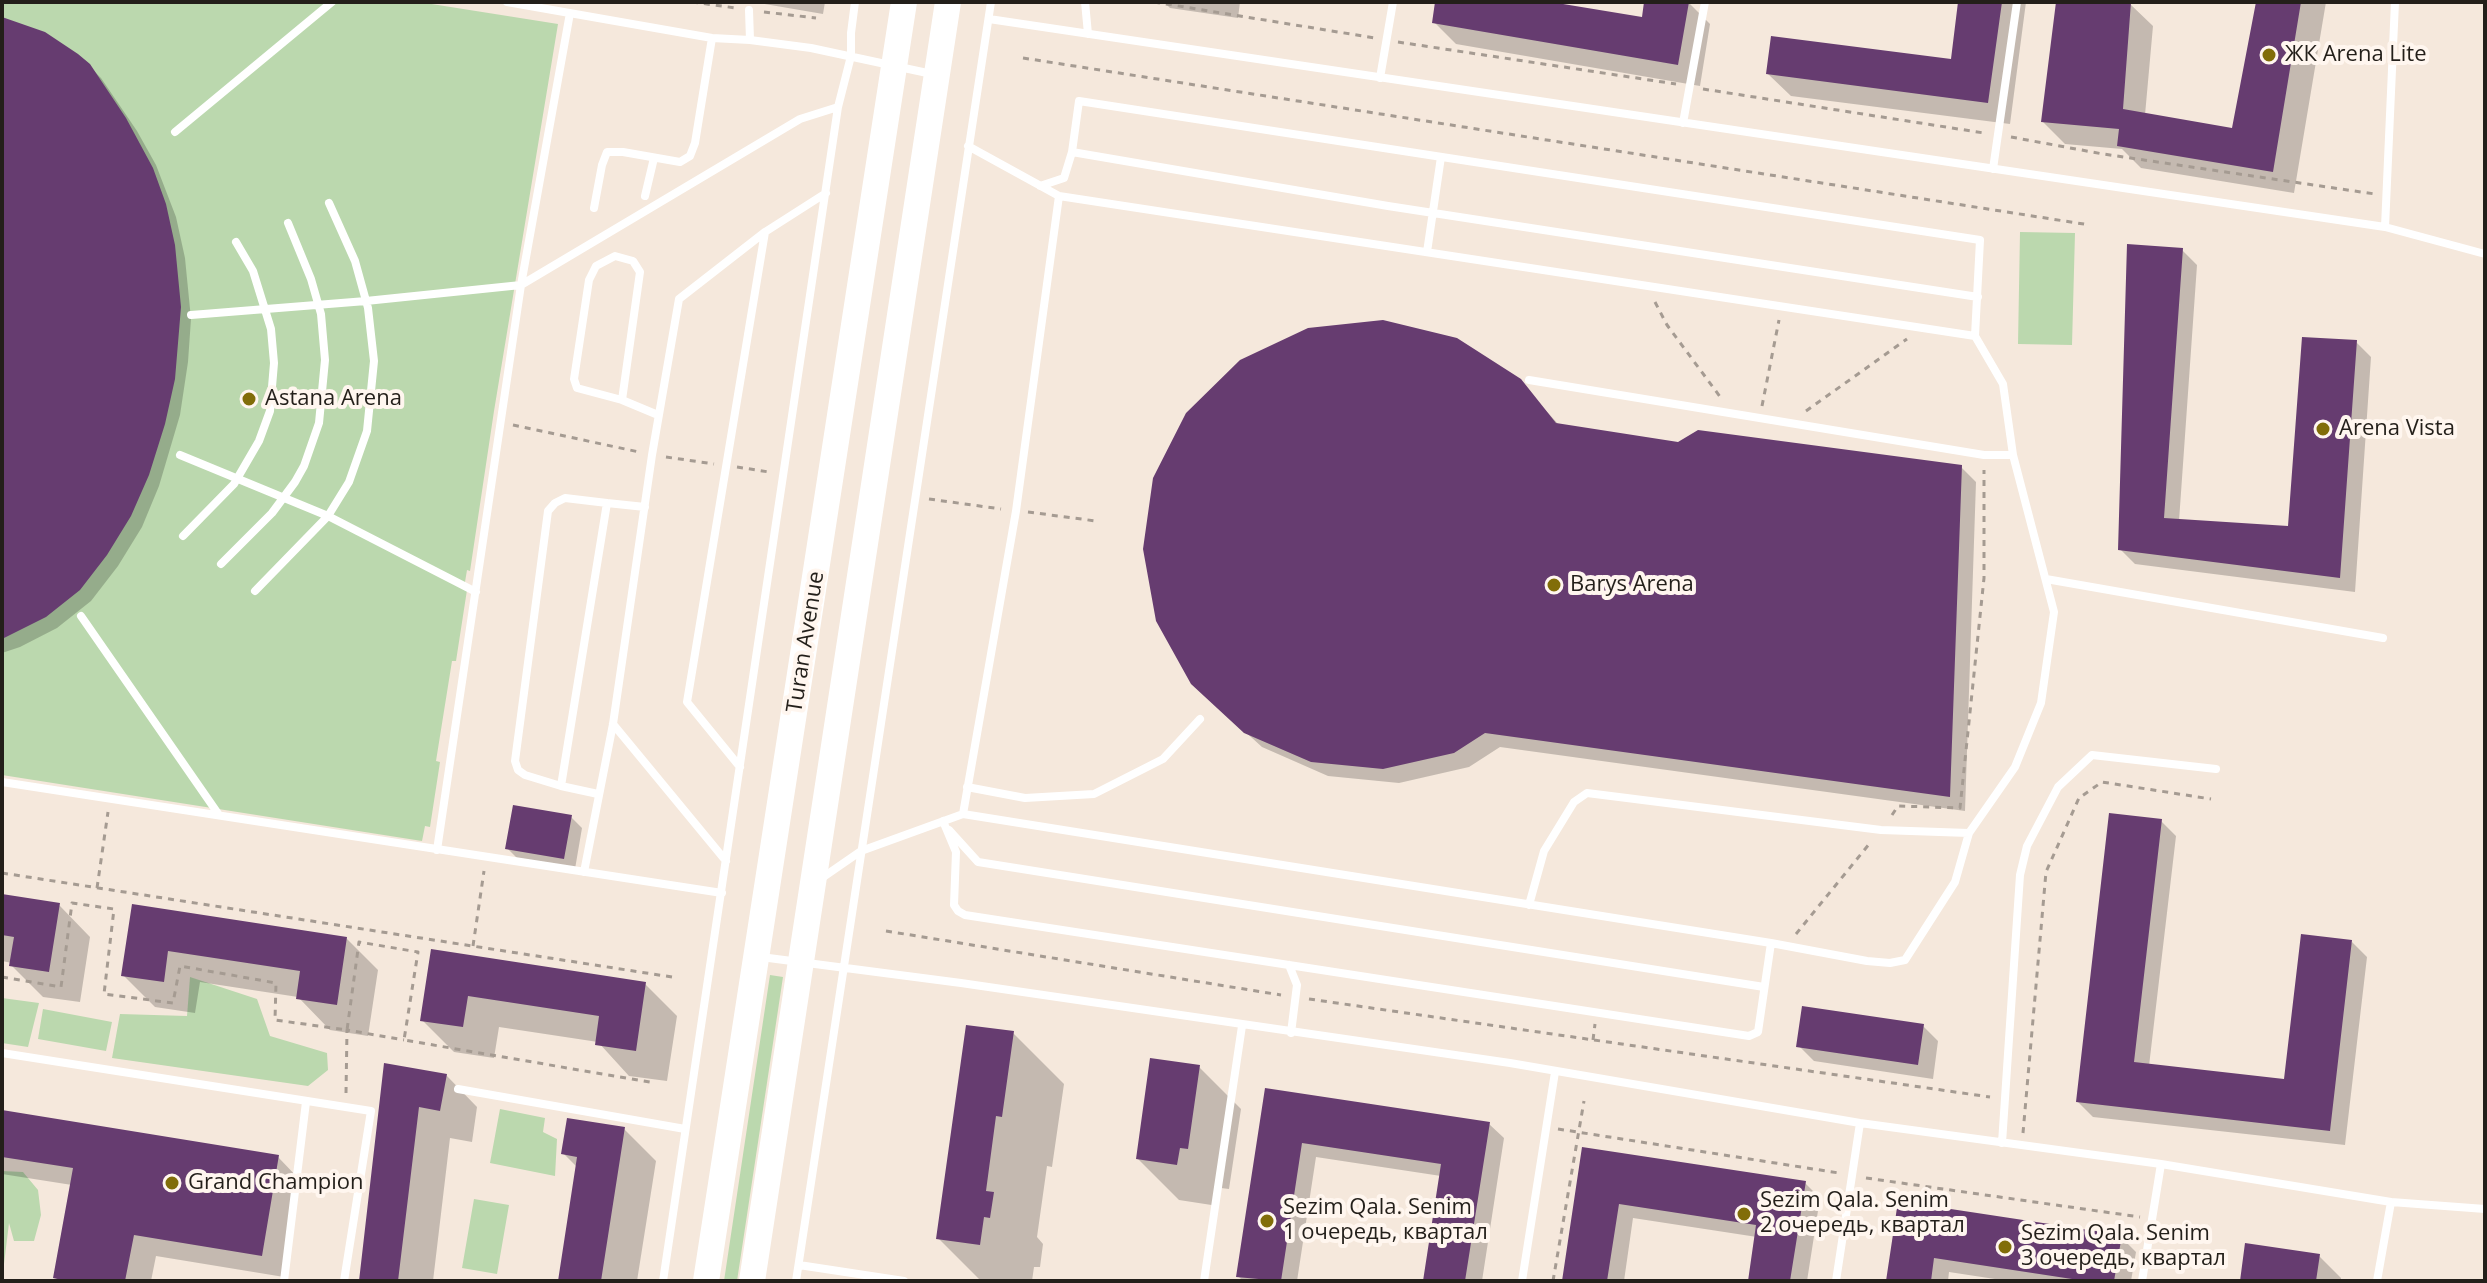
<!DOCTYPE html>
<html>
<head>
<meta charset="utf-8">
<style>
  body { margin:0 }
  #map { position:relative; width:2487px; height:1283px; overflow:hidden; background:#f5e8dc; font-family:"Open Sans",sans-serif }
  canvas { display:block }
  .frame { position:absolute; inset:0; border:4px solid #231f1a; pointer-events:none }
</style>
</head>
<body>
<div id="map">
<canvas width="2487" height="1283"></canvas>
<div class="frame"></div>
</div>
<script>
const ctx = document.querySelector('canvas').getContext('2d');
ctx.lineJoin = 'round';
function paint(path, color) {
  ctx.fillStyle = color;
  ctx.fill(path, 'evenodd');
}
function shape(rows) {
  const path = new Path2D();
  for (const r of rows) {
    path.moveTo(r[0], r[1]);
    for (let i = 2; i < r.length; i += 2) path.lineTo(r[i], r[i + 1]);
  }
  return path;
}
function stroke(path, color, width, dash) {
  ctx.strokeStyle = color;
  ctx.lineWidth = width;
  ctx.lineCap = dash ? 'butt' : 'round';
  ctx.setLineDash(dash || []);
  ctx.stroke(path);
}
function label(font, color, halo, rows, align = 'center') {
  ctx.font = font + ' "Open Sans",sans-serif';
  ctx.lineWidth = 8;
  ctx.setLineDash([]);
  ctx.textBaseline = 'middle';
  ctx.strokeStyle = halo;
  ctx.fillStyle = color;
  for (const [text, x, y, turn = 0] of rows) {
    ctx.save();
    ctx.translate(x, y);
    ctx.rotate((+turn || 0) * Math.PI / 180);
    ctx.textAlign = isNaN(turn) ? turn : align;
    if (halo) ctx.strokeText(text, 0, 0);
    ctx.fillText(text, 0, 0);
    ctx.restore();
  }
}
paint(shape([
  [2,2,419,2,558,24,494,411,470,571,467,570,464,588,467,590,456,661,452,661,436,761,440,762,430,827,425,826,422,841,2,775],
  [2020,232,2075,233,2072,345,2018,344],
  [770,975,783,977,737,1281,724,1281],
  [190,977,257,999,270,1036,327,1053,328,1070,308,1086,112,1058,120,1014,187,1016],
  [2,998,39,1003,28,1047,2,1043],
  [43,1009,112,1022,106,1051,38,1039],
  [500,1109,545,1118,543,1132,557,1139,555,1176,490,1163],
  [2,1171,23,1172,38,1190,41,1215,34,1241,14,1241,9,1223,4,1264],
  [474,1199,509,1205,497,1274,462,1268]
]), '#bbd8ae');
paint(shape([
  [753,2,825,2,823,14],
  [1164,2,1240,2,1238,18,1170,8],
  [1437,2,1539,2,1643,20,1646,2,1688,2,1710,24,1700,86,1456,44,1434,22],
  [1960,2,2026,2,2010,124,1791,96,1768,74,1953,61],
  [2058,2,2130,4,2153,26,2145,115,2234,130,2258,2,2326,2,2294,193,2141,168,2122,149,2065,144,2043,122],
  [2,19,89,66,101,78,137,131,156,165,176,217,185,258,191,319,188,362,180,415,159,486,142,527,118,566,91,601,57,628,20,647,2,653],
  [2182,250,2197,265,2179,521,2290,528,2356,342,2371,357,2355,592,2135,564,2120,549],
  [1519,381,1559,425,1678,444,1961,467,1976,482,1965,811,1500,747,1469,767,1399,783,1328,776,1262,747,1209,699],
  [571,817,582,828,575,869,518,859,507,848],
  [2161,821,2176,836,2149,1066,2286,1081,2352,942,2367,957,2345,1145,2093,1117,2078,1102],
  [2,896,59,905,90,937,80,1002,43,997,11,965,12,963,2,961],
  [133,907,346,938,378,970,368,1036,330,1030,298,997,200,982,195,1013,155,1007,123,975],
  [433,952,645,984,677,1016,667,1081,629,1076,598,1042,499,1027,494,1058,454,1052,422,1020],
  [1923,1026,1938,1041,1933,1079,1814,1061,1799,1046],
  [1013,1033,1064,1084,1052,1167,1047,1166,1037,1237,1043,1244,1040,1267,1034,1267,1032,1281,981,1281,938,1238],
  [386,1066,446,1075,477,1107,472,1142,450,1138,433,1281,361,1281],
  [1199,1067,1241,1109,1229,1189,1221,1188,1218,1206,1179,1200,1138,1159],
  [1267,1090,1489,1124,1504,1138,1482,1281,1425,1281,1441,1176,1316,1157,1297,1281,1243,1281,1238,1276],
  [2,1112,278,1157,300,1180,284,1277,156,1256,151,1281,59,1281,55,1277,72,1185,2,1174],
  [624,1129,656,1161,637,1281,560,1281,577,1167,564,1154],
  [1584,1149,1805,1183,1820,1198,1807,1281,1750,1281,1757,1237,1633,1218,1624,1281,1564,1281],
  [1900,1203,2121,1237,2136,1252,2131,1281,2008,1281,1949,1272,1948,1281,1888,1281],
  [2319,1256,2341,1278,2341,1281,2242,1281]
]), '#0003');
paint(shape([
  [1435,2,1551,2,1642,17,1644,2,1689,2,1678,65,1432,23],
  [1958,2,2002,2,1988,103,1766,74,1771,36,1951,59],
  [2056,2,2131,2,2123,109,2232,128,2256,2,2301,2,2273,172,2117,146,2119,129,2041,122],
  [2,17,45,32,78,54,90,64,126,118,153,168,166,204,175,245,181,307,175,379,165,424,149,475,131,516,107,555,80,590,46,617,2,639],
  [2127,244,2183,248,2164,518,2288,526,2302,337,2357,340,2340,578,2118,550],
  [1383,320,1457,338,1521,379,1556,423,1678,442,1698,430,1962,465,1950,797,1485,733,1454,753,1383,769,1311,762,1244,733,1191,684,1156,621,1143,549,1153,478,1186,413,1240,360,1308,328],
  [513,805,572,815,564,859,505,849],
  [2109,813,2162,819,2134,1062,2284,1079,2301,934,2352,940,2330,1131,2076,1102],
  [2,894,60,903,49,972,9,966,14,937,2,935],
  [132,904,347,937,337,1005,296,999,300,971,168,951,164,982,121,976],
  [431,949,646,982,636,1051,595,1045,599,1016,468,996,463,1027,420,1021],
  [1802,1006,1924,1024,1918,1065,1796,1047],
  [966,1025,1014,1031,1002,1117,996,1116,986,1191,994,1192,990,1218,984,1217,980,1245,936,1239],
  [1150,1058,1200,1065,1188,1149,1180,1148,1177,1165,1136,1159],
  [384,1063,447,1074,440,1111,419,1107,398,1281,359,1281],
  [1265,1088,1490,1122,1465,1281,1423,1281,1441,1164,1302,1143,1281,1281,1236,1277],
  [2,1110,279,1155,262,1256,134,1235,125,1281,67,1281,53,1278,73,1168,2,1157],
  [567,1118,625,1127,601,1281,558,1281,577,1157,561,1154],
  [1582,1147,1806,1181,1790,1281,1748,1281,1756,1225,1619,1204,1607,1281,1562,1281],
  [1898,1201,2122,1235,2114,1281,2072,1281,2072,1279,1934,1258,1931,1281,1886,1281],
  [2245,1243,2320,1254,2316,1281,2240,1281]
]), '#663c70');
stroke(shape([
  [692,2,736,8],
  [1154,2,1375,38],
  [764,12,816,18],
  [1398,42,1676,84],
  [1023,58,2090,225],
  [1703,89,1984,133],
  [2011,137,2103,154,2375,194],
  [1655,302,1667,325,1721,398],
  [1762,406,1779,320],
  [1806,411,1907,339],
  [513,425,639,452],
  [666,457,714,464],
  [737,467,769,472],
  [929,499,1001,509],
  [1028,512,1096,521],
  [1892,815,1898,806,1960,808,1984,578,1984,470],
  [2,873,672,977],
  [97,888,108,812],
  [886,931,1281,995],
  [1796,934,1870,843],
  [473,946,484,871],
  [2,977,61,987,72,903,114,909,104,994,173,1003,180,966,276,983,275,1020,347,1030,359,942,418,952,404,1040,655,1083],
  [1309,999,1990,1097],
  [1593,1040,1595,1024],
  [346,1093,347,1030,404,1040],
  [1558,1129,1839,1173],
  [2023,1133,2046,872,2079,798,2102,782,2211,799],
  [1866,1178,2140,1217],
  [1553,1281,1584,1101]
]), '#a59b92', 3, [6, 6]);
stroke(shape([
  [507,2,712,38,750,40,811,48,932,74],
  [1085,2,1088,34],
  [749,10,750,40],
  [989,19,2385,227,2485,254],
  [1380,78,1393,2],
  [1683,123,1705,2],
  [175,132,332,2],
  [1072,152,1388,206,1978,297],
  [1993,169,2017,2],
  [1040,186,1064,178,1072,152,1079,101,1980,240,1975,336],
  [645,196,654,158],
  [1059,196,1975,336,2003,384,2013,455,1984,455,1529,380],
  [594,208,602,165,607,152,623,152,680,162,690,156,695,143,712,38],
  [2385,227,2395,2],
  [1427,252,1441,157],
  [191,315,366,301,521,285,800,119,838,107],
  [622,400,640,272,633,261,615,256,596,266,589,280,574,379,577,388,622,400,658,415],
  [180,455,328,516,476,592],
  [607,503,645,507],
  [183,536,234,484,259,441,270,411,274,363,271,329,253,271,236,242],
  [221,564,272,513,295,482,304,466,319,423,325,360,321,314,311,279,288,223],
  [2046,579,2383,638],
  [255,591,328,516,349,482,367,431,374,361,368,308,355,261,329,203],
  [81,616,219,815],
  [613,724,726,861],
  [740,767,687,702,765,232,826,193],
  [2,782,722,893],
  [561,786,607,503,565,498,555,503,548,511,515,761,518,770,525,775,561,786,598,794],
  [967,787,1025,798,1094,794,1163,759,1200,719],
  [963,814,1771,943,1867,961,1890,963,1905,960,1955,882,1969,833,2015,767,2041,703,2054,612,2013,455],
  [943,821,956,852,954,905,958,911,965,915,1749,1036,1758,1032,1771,943],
  [949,830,978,862,1764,987],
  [437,850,521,285,570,13],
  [584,872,613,724,652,455,679,299,765,232],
  [819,880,861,851,963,814,1016,511,1059,196,968,146],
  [1529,905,1544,851,1574,802,1587,793,1881,830,1969,833],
  [761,957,961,983,1510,1063,1860,1123,2161,1164,2391,1202,2485,1209],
  [1289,965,1297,985,1291,1033],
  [2,1053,371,1111,344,1281],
  [458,1089,685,1129],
  [2002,1143,2020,875,2027,846,2058,787,2092,755,2216,769],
  [799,1265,904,1281],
  [284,1281,306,1102],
  [663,1281,838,107,851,56,851,33,855,2],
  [796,1281,991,2],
  [1204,1281,1242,1026],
  [1522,1281,1555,1072],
  [1836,1281,1860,1123],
  [2142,1281,2161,1164],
  [2377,1281,2391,1202]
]), '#fff', 8);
stroke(shape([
  [706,1281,904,2],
  [752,1281,948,2]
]), '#fff', 26);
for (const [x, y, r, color] of [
  [2269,55,8,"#816d09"],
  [249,399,8,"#816d09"],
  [2323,429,8,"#816d09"],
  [1554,585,8,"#816d09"],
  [172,1183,8,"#816d09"],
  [1744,1214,8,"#816d09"],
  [1267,1221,8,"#816d09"],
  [2005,1247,8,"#816d09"]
]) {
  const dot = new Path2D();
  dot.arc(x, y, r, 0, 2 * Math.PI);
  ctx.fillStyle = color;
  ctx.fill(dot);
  stroke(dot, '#fff6ef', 3);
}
label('22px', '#231f1a', '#fff6ef', [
  ["ЖК Arena Lite",2285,55],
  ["Astana Arena",265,399],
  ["Arena Vista",2339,429],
  ["Barys Arena",1570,585],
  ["Grand Champion",188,1183],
  ["Sezim Qala. Senim",1760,1201],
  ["2 очередь, квартал",1760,1226],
  ["Sezim Qala. Senim",1283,1208],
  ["1 очередь, квартал",1283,1233],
  ["Sezim Qala. Senim",2021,1234],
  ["3 очередь, квартал",2021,1259]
], 'left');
label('22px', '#231f1a', '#fff6ef', [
  ["Turan Avenue",806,642,-81]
]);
</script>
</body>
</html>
